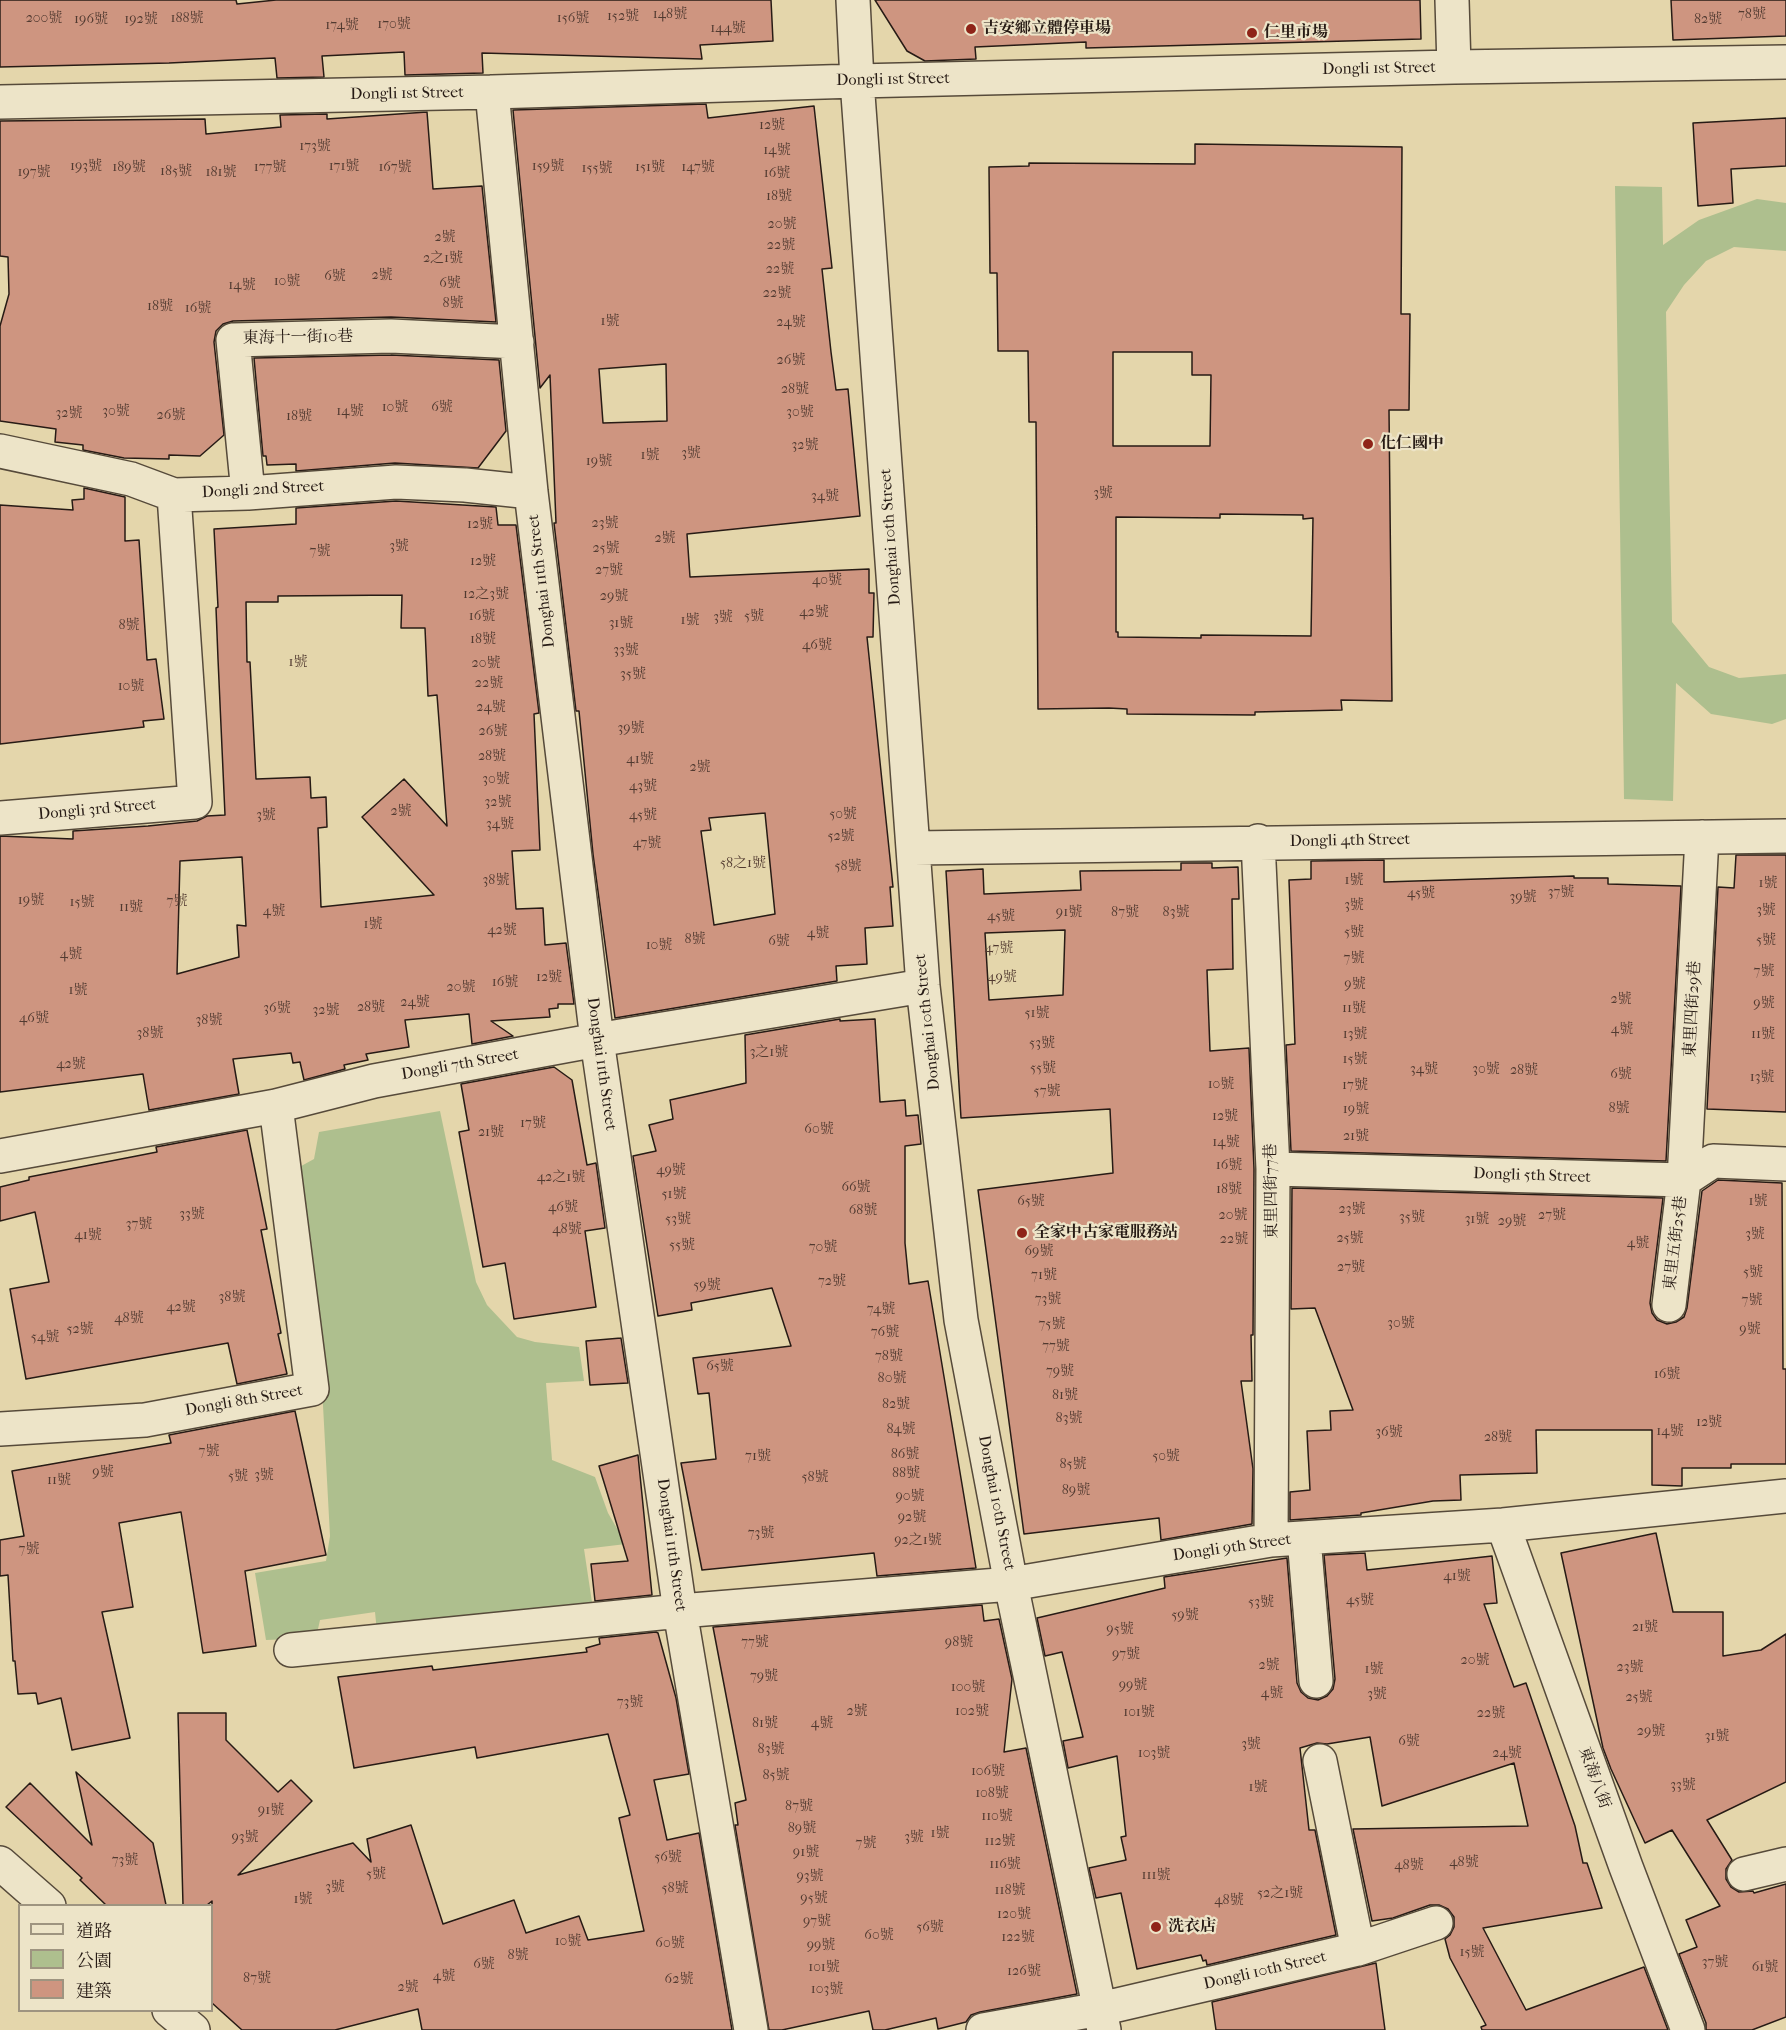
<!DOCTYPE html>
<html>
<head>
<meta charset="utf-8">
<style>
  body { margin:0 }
  #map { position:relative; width:1786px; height:2030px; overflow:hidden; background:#e4d6ab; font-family:"IM FELL French Canon","Noto Serif TC",serif }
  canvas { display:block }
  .legend { position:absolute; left:18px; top:1904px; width:195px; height:108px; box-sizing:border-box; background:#ede4c8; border:2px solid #9e9480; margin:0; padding:8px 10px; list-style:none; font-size:18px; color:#271b15 }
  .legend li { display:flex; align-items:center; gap:12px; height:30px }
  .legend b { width:30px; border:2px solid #9e9480 }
</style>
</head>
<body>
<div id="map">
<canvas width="1786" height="2030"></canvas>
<ul class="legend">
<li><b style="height:8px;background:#ede4c8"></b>道路</li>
<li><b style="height:16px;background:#aebf8e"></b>公園</li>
<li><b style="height:16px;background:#ce9580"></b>建築</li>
</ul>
</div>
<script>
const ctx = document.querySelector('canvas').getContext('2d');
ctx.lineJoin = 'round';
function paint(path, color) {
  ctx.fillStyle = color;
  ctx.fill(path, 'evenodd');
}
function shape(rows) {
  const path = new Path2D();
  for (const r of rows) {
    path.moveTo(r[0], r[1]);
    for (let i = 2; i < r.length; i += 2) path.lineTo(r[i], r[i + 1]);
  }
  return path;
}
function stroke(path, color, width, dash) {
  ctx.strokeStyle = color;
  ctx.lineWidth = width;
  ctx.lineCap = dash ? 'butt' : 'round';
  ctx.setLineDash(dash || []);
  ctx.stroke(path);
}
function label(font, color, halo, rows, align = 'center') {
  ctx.font = font + ' "IM FELL French Canon","Noto Serif TC",serif';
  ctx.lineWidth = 4.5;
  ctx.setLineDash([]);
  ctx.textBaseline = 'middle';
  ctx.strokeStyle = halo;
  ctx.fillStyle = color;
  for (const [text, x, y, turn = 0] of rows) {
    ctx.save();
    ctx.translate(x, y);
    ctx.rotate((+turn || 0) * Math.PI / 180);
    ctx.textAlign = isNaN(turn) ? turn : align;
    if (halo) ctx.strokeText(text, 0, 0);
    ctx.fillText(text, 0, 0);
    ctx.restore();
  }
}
paint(shape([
  [1615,186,1662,187,1663,245,1699,220,1757,199,1786,203,1786,251,1734,247,1706,261,1684,285,1666,312,1672,622,1709,667,1739,678,1786,674,1786,719,1772,724,1711,714,1676,683,1673,801,1624,799],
  [440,1111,476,1282,487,1305,517,1337,535,1342,579,1347,584,1381,546,1383,552,1460,595,1477,608,1513,626,1544,584,1549,593,1609,377,1632,375,1612,320,1620,316,1638,266,1640,255,1573,326,1561,330,1536,321,1368,294,1170,314,1159,319,1132]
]), '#aebf8e');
const building = shape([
  [0,0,236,0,237,4,276,0,771,0,773,41,700,45,702,59,482,53,483,73,405,75,404,52,322,56,324,77,277,78,275,58,169,63,0,67,0,0],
  [875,0,1420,0,1421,39,1086,48,1086,42,975,47,976,59,925,61,907,51,875,0],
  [1671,0,1786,0,1786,36,1673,40,1671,0],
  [706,104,708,118,814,106,832,268,822,269,831,352,836,390,848,389,860,516,687,534,690,577,869,569,869,593,874,593,873,637,867,637,893,887,890,887,893,926,865,928,867,964,836,966,837,981,615,1018,593,854,579,711,576,711,554,523,556,523,550,375,540,388,513,110,706,104],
  [666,364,667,421,603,423,599,369,666,364],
  [765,813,775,914,714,925,701,831,711,830,709,818,765,813],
  [427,112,433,189,482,186,496,322,391,317,233,321,223,324,216,331,214,342,224,435,200,456,169,455,169,459,124,458,83,450,83,445,55,442,56,429,0,421,0,326,9,294,8,257,0,256,0,121,205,119,206,134,281,127,280,115,327,114,327,119,427,112],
  [1786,118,1786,166,1731,169,1733,203,1698,206,1693,123,1786,118],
  [1195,144,1402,147,1401,314,1410,314,1409,410,1389,410,1392,701,1341,700,1342,710,1255,712,1255,715,1127,714,1127,709,1109,708,1038,709,1036,422,1029,422,1028,351,998,351,997,273,990,273,989,167,1029,166,1029,163,1195,164,1195,144],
  [1113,352,1192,352,1192,375,1211,375,1210,446,1113,446,1113,352],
  [1220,514,1303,515,1303,519,1313,518,1311,636,1201,635,1201,638,1118,637,1118,632,1116,632,1116,517,1220,518,1220,514],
  [391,355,499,360,506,431,478,468,395,463,296,471,296,464,267,465,266,456,263,456,254,358,391,355],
  [84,488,125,497,125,541,139,540,147,660,156,659,164,719,143,721,144,727,0,744,0,505,73,510,72,500,84,499,84,488],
  [396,501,496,507,498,525,516,525,539,713,534,714,540,850,512,851,516,909,543,908,545,945,566,943,574,1004,558,1004,558,1008,549,1009,550,1017,491,1021,513,1036,472,1044,469,1014,405,1020,409,1047,366,1054,368,1060,344,1065,345,1069,304,1080,300,1062,293,1063,291,1053,233,1059,239,1094,149,1110,143,1074,0,1092,0,836,73,839,73,831,148,826,197,821,207,816,225,815,218,659,216,608,218,607,214,529,296,524,296,508,396,501],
  [402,595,401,628,425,628,428,696,437,695,447,826,404,779,362,817,434,895,321,907,318,828,327,827,326,797,311,798,310,777,256,779,250,662,247,662,246,602,278,602,278,596,402,595],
  [242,857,246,926,237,925,239,957,177,974,180,861,242,857],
  [1736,855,1786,855,1786,1112,1707,1109,1718,887,1734,888,1736,855],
  [1384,860,1384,882,1574,876,1574,878,1608,878,1608,884,1681,886,1666,1161,1291,1151,1286,1045,1295,1044,1289,880,1311,879,1311,861,1384,860],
  [1181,863,1212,863,1212,868,1238,867,1239,899,1232,899,1233,969,1207,970,1210,1051,1249,1048,1254,1169,1253,1335,1251,1335,1252,1381,1241,1381,1253,1469,1252,1524,1161,1540,1159,1518,1024,1534,978,1190,1113,1173,1110,1109,961,1118,946,871,983,869,984,894,1081,890,1080,871,1181,870,1181,863],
  [1065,930,1063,995,989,1000,985,933,1065,930],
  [840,1019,840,1021,875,1019,880,1102,905,1100,906,1116,918,1115,921,1144,905,1146,905,1243,909,1284,928,1281,976,1568,877,1576,874,1553,702,1570,681,1463,716,1459,709,1393,698,1394,693,1358,791,1346,772,1288,691,1303,692,1310,658,1316,633,1156,656,1151,649,1125,673,1119,670,1100,746,1083,745,1035,840,1019],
  [554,1067,572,1080,587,1165,596,1163,605,1228,585,1231,596,1307,514,1319,505,1263,483,1267,459,1132,469,1130,461,1084,554,1067],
  [247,1130,267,1229,261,1230,281,1333,278,1334,287,1374,237,1384,228,1343,26,1379,10,1289,49,1282,35,1212,0,1221,0,1187,29,1180,29,1177,157,1152,156,1147,247,1130],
  [1718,1180,1782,1183,1783,1369,1786,1369,1786,1464,1731,1464,1731,1468,1682,1468,1682,1486,1652,1485,1652,1430,1536,1430,1537,1473,1460,1475,1461,1500,1433,1501,1361,1513,1361,1515,1290,1520,1290,1492,1310,1490,1307,1431,1331,1430,1330,1411,1353,1410,1315,1308,1291,1309,1292,1188,1663,1198,1650,1303,1652,1313,1657,1320,1667,1324,1676,1322,1684,1317,1687,1308,1702,1191,1718,1180],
  [621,1338,628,1383,590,1385,586,1341,621,1338],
  [295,1411,326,1555,245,1571,256,1646,203,1653,181,1512,119,1523,133,1607,102,1612,130,1738,72,1750,61,1698,38,1704,36,1693,18,1694,15,1661,13,1661,8,1575,0,1576,0,1540,24,1536,12,1471,171,1443,169,1435,295,1411],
  [638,1455,652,1595,595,1601,591,1564,628,1561,599,1466,638,1455],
  [1656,1533,1673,1612,1723,1612,1723,1656,1761,1650,1786,1634,1786,1782,1707,1820,1732,1860,1726,1869,1726,1879,1731,1887,1739,1892,1753,1891,1754,1893,1786,1884,1786,2017,1752,2030,1706,2030,1706,2023,1679,1954,1697,1947,1686,1920,1720,1906,1672,1830,1645,1843,1611,1769,1603,1748,1561,1553,1656,1533],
  [1365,1553,1367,1570,1492,1556,1497,1603,1484,1604,1514,1687,1526,1683,1575,1826,1583,1863,1587,1863,1602,1908,1483,1928,1526,2010,1644,1967,1668,2030,1482,2030,1481,2027,1486,2025,1450,1958,1445,1939,1450,1935,1454,1927,1454,1917,1448,1909,1439,1905,1430,1905,1393,1918,1372,1921,1353,1829,1528,1826,1514,1763,1382,1806,1370,1737,1327,1744,1317,1743,1300,1748,1309,1830,1315,1830,1336,1935,1207,1965,1206,1960,1203,1961,1201,1955,1137,1969,1121,1893,1096,1898,1089,1868,1126,1860,1121,1837,1126,1836,1117,1756,1068,1768,1063,1741,1083,1737,1062,1652,1045,1656,1037,1618,1165,1588,1164,1577,1287,1558,1297,1683,1301,1692,1308,1698,1318,1700,1327,1696,1333,1689,1335,1679,1324,1555,1365,1553],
  [982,1605,984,1621,999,1619,1012,1679,1004,1752,1026,1748,1077,1994,980,2012,971,2015,966,2022,938,2029,936,2018,885,2030,873,2030,869,2011,782,2030,769,2030,735,1825,738,1825,735,1803,746,1800,713,1627,982,1605],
  [656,1632,658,1633,676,1698,689,1774,654,1780,667,1840,699,1833,732,2030,422,2030,418,2009,335,2030,242,2030,212,2003,212,1901,207,1905,183,1905,178,1713,226,1713,226,1740,278,1792,291,1780,312,1801,238,1875,353,1843,371,1862,367,1839,411,1825,443,1924,514,1900,526,1933,579,1916,588,1940,644,1931,619,1818,630,1815,608,1734,477,1758,475,1747,354,1768,338,1677,432,1666,433,1670,587,1652,586,1648,600,1644,599,1638,656,1632],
  [76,1772,153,1843,166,1905,106,1905,80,1880,82,1878,6,1807,30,1783,92,1845,76,1772],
  [1376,1963,1385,2030,1216,2030,1212,2002,1376,1963]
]);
paint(building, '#ce9580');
stroke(building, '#271b15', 1.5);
const minor = shape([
  [853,0,857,81,923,986,961,1320,1011,1584,1104,2030],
  [1452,0,1454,67],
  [492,92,531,492,597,1040,680,1611,751,2030],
  [0,102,492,92,857,81,1454,67,1786,62],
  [0,451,131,479,174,495,248,493,396,482,465,485,531,492],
  [248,493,233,340,391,336,517,342],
  [0,818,195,802,174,495],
  [1258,841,1273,1169,1271,1540],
  [914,848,1786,836],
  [0,1156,276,1106,374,1081,597,1040,923,986],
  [1273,1169,1684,1180,1713,1161,1786,1164],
  [1669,1305,1684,1180,1702,837],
  [0,1429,145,1420,312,1389,276,1106],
  [1503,1525,1626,1867,1688,2030],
  [1304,1538,1316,1681],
  [291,1650,680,1611,1011,1584,1271,1540,1503,1525,1786,1496],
  [0,1863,49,1906],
  [1744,1874,1786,1864],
  [1358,1949,1436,1923],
  [169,2010,193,2030],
  [983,2030,1100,2009,1358,1949,1320,1761]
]);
stroke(minor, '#564a3a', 36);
stroke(minor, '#ede4c8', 33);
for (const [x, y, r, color] of [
  [971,29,6,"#8f2418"],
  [1252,33,6,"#8f2418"],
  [1368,444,6,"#8f2418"],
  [1022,1233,6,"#8f2418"],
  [1156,1927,6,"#8f2418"]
]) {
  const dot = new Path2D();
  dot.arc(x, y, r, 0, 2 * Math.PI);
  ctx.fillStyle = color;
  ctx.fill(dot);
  stroke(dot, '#ede4c8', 2);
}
label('14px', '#513a30', null, [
  ["148號",670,15],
  ["78號",1752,15],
  ["152號",623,17],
  ["200號",44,19],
  ["188號",187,19],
  ["156號",573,19],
  ["196號",91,20],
  ["192號",141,20],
  ["82號",1708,20],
  ["170號",394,25],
  ["174號",342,26],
  ["144號",728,29],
  ["12號",772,126],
  ["173號",315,147],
  ["14號",777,151],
  ["193號",86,167],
  ["171號",344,167],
  ["159號",548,167],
  ["189號",129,168],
  ["177號",270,168],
  ["167號",395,168],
  ["151號",650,168],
  ["147號",698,168],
  ["155號",597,169],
  ["185號",176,172],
  ["197號",34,173],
  ["181號",221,173],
  ["16號",777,174],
  ["18號",779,197],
  ["20號",782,225],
  ["2號",445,238],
  ["22號",781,246],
  ["2之1號",443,259],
  ["22號",780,270],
  ["2號",382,276],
  ["6號",335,277],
  ["10號",287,282],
  ["6號",450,284],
  ["14號",242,286],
  ["22號",777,294],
  ["8號",453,304],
  ["18號",160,307],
  ["16號",198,309],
  ["1號",610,322],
  ["24號",791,323],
  ["26號",791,361],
  ["28號",795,390],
  ["10號",395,408],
  ["6號",442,408],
  ["30號",116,412],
  ["14號",350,412],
  ["30號",800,413],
  ["32號",69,414],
  ["26號",171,416],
  ["18號",299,417],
  ["32號",805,446],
  ["3號",691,454],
  ["1號",650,456],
  ["19號",599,462],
  ["3號",1103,494],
  ["34號",825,497],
  ["23號",605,524],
  ["12號",480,525],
  ["2號",665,539],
  ["3號",399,547],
  ["25號",606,549],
  ["7號",320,552],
  ["12號",483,562],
  ["27號",609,571],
  ["40號",827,581],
  ["12之3號",486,595],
  ["29號",614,597],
  ["42號",814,613],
  ["16號",482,617],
  ["5號",754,617],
  ["3號",723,618],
  ["1號",690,621],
  ["31號",621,624],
  ["8號",129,626],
  ["18號",483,640],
  ["46號",817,646],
  ["33號",626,651],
  ["1號",298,663],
  ["20號",486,664],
  ["35號",633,675],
  ["22號",489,684],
  ["10號",131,687],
  ["24號",491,708],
  ["39號",631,729],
  ["26號",493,732],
  ["28號",492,757],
  ["41號",640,760],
  ["2號",700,768],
  ["30號",496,780],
  ["43號",643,787],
  ["32號",498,803],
  ["2號",401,812],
  ["50號",843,815],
  ["3號",266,816],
  ["45號",643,816],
  ["34號",500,825],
  ["52號",841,837],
  ["47號",647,844],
  ["58之1號",743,864],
  ["58號",848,867],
  ["38號",496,881],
  ["1號",1354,881],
  ["1號",1768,884],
  ["37號",1561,893],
  ["45號",1421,894],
  ["39號",1523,898],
  ["19號",31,901],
  ["7號",177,902],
  ["15號",82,903],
  ["3號",1354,906],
  ["11號",131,908],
  ["3號",1766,911],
  ["4號",274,912],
  ["91號",1069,913],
  ["87號",1125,913],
  ["83號",1176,913],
  ["45號",1001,917],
  ["1號",373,925],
  ["42號",502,931],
  ["5號",1354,933],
  ["4號",818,934],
  ["8號",695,940],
  ["5號",1766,941],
  ["6號",779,942],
  ["10號",659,946],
  ["47號",999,949],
  ["4號",71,955],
  ["7號",1354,959],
  ["7號",1764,972],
  ["12號",549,978],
  ["49號",1002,978],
  ["16號",505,983],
  ["9號",1355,985],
  ["20號",461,988],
  ["1號",78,991],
  ["2號",1621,1000],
  ["24號",415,1003],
  ["9號",1764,1004],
  ["28號",371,1008],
  ["36號",277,1009],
  ["11號",1354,1009],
  ["32號",326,1011],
  ["51號",1037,1014],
  ["46號",34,1019],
  ["38號",209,1021],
  ["4號",1622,1030],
  ["38號",150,1034],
  ["13號",1355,1035],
  ["11號",1763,1035],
  ["53號",1042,1044],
  ["3之1號",769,1053],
  ["15號",1355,1060],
  ["42號",71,1065],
  ["55號",1043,1069],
  ["34號",1424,1070],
  ["30號",1486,1070],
  ["28號",1524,1071],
  ["6號",1621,1075],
  ["13號",1762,1078],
  ["10號",1221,1085],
  ["17號",1355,1086],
  ["57號",1047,1092],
  ["8號",1619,1109],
  ["19號",1356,1110],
  ["12號",1225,1117],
  ["17號",533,1124],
  ["60號",819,1130],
  ["21號",491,1133],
  ["21號",1356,1137],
  ["14號",1226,1143],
  ["16號",1229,1166],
  ["49號",671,1171],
  ["42之1號",561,1178],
  ["66號",856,1188],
  ["18號",1229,1190],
  ["51號",674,1195],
  ["65號",1031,1202],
  ["1號",1758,1202],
  ["46號",563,1208],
  ["23號",1352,1210],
  ["68號",863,1211],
  ["33號",192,1215],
  ["20號",1233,1216],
  ["27號",1552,1216],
  ["35號",1412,1218],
  ["53號",678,1220],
  ["31號",1477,1220],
  ["29號",1512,1222],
  ["37號",139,1225],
  ["48號",567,1230],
  ["3號",1755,1235],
  ["41號",88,1236],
  ["25號",1350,1239],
  ["22號",1234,1240],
  ["4號",1638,1244],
  ["55號",682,1246],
  ["70號",823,1248],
  ["69號",1039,1252],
  ["27號",1351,1268],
  ["5號",1753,1273],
  ["71號",1044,1276],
  ["72號",832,1282],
  ["59號",707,1286],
  ["38號",232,1298],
  ["73號",1048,1300],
  ["7號",1752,1301],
  ["42號",181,1308],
  ["74號",881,1310],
  ["48號",129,1319],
  ["30號",1401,1324],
  ["75號",1052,1325],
  ["52號",80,1330],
  ["9號",1750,1330],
  ["76號",885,1333],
  ["54號",45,1338],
  ["77號",1056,1347],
  ["78號",889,1357],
  ["65號",720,1367],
  ["79號",1060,1372],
  ["16號",1667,1375],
  ["80號",892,1379],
  ["81號",1065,1396],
  ["82號",896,1405],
  ["83號",1069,1419],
  ["12號",1709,1423],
  ["84號",901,1430],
  ["14號",1670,1432],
  ["36號",1389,1433],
  ["28號",1498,1438],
  ["7號",209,1452],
  ["86號",905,1455],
  ["71號",758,1457],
  ["50號",1166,1457],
  ["85號",1073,1465],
  ["9號",103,1473],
  ["88號",906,1474],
  ["3號",264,1476],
  ["5號",238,1477],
  ["58號",815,1478],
  ["11號",59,1481],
  ["89號",1076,1491],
  ["90號",910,1497],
  ["92號",912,1518],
  ["73號",761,1534],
  ["92之1號",918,1541],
  ["7號",29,1550],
  ["41號",1457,1577],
  ["45號",1360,1601],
  ["53號",1261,1603],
  ["59號",1185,1616],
  ["21號",1645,1628],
  ["95號",1120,1630],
  ["77號",755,1643],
  ["98號",959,1643],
  ["97號",1126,1655],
  ["20號",1475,1661],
  ["2號",1269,1666],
  ["23號",1630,1668],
  ["1號",1374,1670],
  ["79號",764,1677],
  ["99號",1133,1686],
  ["100號",968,1688],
  ["4號",1272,1694],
  ["3號",1377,1695],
  ["25號",1639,1698],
  ["73號",630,1703],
  ["2號",857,1712],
  ["102號",972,1712],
  ["101號",1139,1713],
  ["22號",1491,1714],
  ["81號",765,1724],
  ["4號",822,1724],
  ["29號",1651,1732],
  ["31號",1717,1737],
  ["6號",1409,1742],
  ["3號",1251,1745],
  ["83號",771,1750],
  ["103號",1154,1754],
  ["24號",1507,1754],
  ["106號",988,1772],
  ["85號",776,1776],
  ["33號",1683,1786],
  ["1號",1258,1788],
  ["108號",992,1794],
  ["87號",799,1807],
  ["91號",271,1811],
  ["110號",997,1817],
  ["89號",802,1829],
  ["1號",940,1834],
  ["93號",245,1838],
  ["3號",914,1838],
  ["112號",1000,1842],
  ["7號",866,1844],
  ["91號",806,1853],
  ["56號",668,1858],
  ["73號",125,1861],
  ["48號",1464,1863],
  ["116號",1005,1865],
  ["48號",1409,1866],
  ["5號",376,1875],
  ["111號",1156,1876],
  ["93號",810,1877],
  ["3號",335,1888],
  ["58號",675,1889],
  ["118號",1010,1891],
  ["52之1號",1280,1894],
  ["95號",814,1899],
  ["1號",303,1900],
  ["48號",1229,1901],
  ["120號",1014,1915],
  ["97號",817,1922],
  ["56號",930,1928],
  ["60號",879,1936],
  ["122號",1018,1938],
  ["10號",568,1942],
  ["60號",670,1944],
  ["99號",821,1946],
  ["15號",1472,1953],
  ["8號",518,1956],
  ["37號",1715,1963],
  ["6號",484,1965],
  ["101號",824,1968],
  ["61號",1765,1968],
  ["126號",1024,1972],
  ["4號",444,1977],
  ["87號",257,1979],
  ["62號",679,1980],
  ["2號",408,1988],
  ["103號",827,1990]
]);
label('bold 16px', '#271b15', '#ede4c8', [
  ["吉安鄉立體停車場",983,29],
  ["仁里市場",1264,33],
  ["化仁國中",1380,444],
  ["全家中古家電服務站",1034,1233],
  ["洗衣店",1168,1927]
], 'left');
label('16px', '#271b15', '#ede4c8', [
  ["Dongli 1st Street",1379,69,-1],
  ["Dongli 1st Street",893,80,-1],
  ["Dongli 1st Street",407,94,-1],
  ["東海十一街10巷",298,338,-1],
  ["Dongli 2nd Street",263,490,-3],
  ["Donghai 10th Street",891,537,-94],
  ["Donghai 11th Street",542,581,-97],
  ["Dongli 3rd Street",97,810,-5],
  ["Dongli 4th Street",1350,841,-1],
  ["東里四街29巷",1693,1009,-87],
  ["Donghai 10th Street",928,1022,-96],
  ["Donghai 11th Street",601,1064,82],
  ["Dongli 7th Street",460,1065,-10],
  ["Dongli 5th Street",1532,1176,2],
  ["東里四街77巷",1272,1191,-91],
  ["東里五街25巷",1676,1243,-83],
  ["Dongli 8th Street",244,1401,-10],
  ["Donghai 10th Street",996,1503,79],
  ["Donghai 11th Street",671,1545,82],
  ["Dongli 9th Street",1232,1548,-8],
  ["東海八街",1594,1778,70],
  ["Dongli 10th Street",1265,1971,-13]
]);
</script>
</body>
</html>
